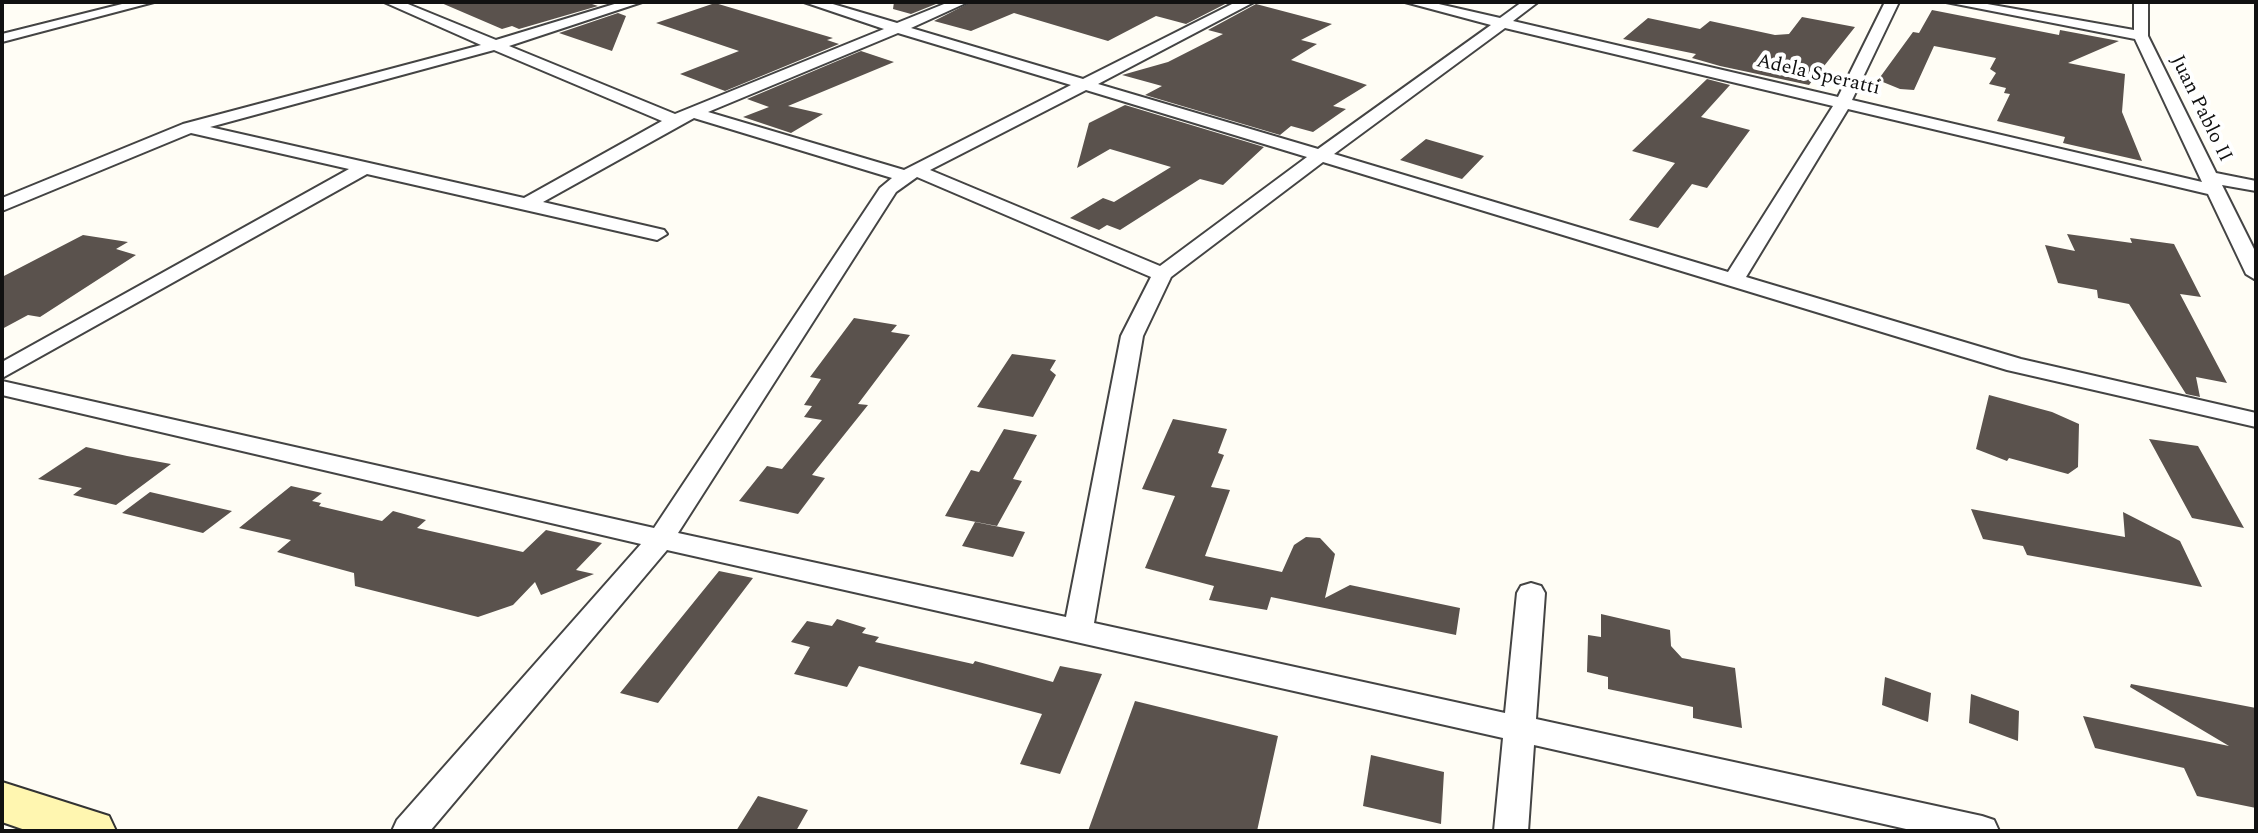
<!DOCTYPE html>
<html>
<head>
<meta charset="utf-8">
<style>
  body { margin:0 }
  #map { position:relative; width:2258px; height:833px; overflow:hidden; background:#fffdf5; font-family:Spectral,serif }
  canvas { display:block }
  .frame { position:absolute; inset:0; border:4px solid #111; pointer-events:none }
</style>
</head>
<body>
<div id="map">
<canvas width="2258" height="833"></canvas>
<div class="frame"></div>
</div>
<script>
const ctx = document.querySelector('canvas').getContext('2d');
ctx.lineJoin = 'round';
function paint(path, color) {
  ctx.fillStyle = color;
  ctx.fill(path, 'evenodd');
}
function shape(rows) {
  const path = new Path2D();
  for (const r of rows) {
    path.moveTo(r[0], r[1]);
    for (let i = 2; i < r.length; i += 2) path.lineTo(r[i], r[i + 1]);
  }
  return path;
}
function stroke(path, color, width, dash) {
  ctx.strokeStyle = color;
  ctx.lineWidth = width;
  ctx.lineCap = dash ? 'butt' : 'round';
  ctx.setLineDash(dash || []);
  ctx.stroke(path);
}
function label(font, color, halo, rows, align = 'center') {
  ctx.font = font + ' Spectral,serif';
  ctx.lineWidth = 8;
  ctx.setLineDash([]);
  ctx.textBaseline = 'middle';
  ctx.strokeStyle = halo;
  ctx.fillStyle = color;
  for (const [text, x, y, turn = 0] of rows) {
    ctx.save();
    ctx.translate(x, y);
    ctx.rotate((+turn || 0) * Math.PI / 180);
    ctx.textAlign = isNaN(turn) ? turn : align;
    if (halo) ctx.strokeText(text, 0, 0);
    ctx.fillText(text, 0, 0);
    ctx.restore();
  }
}
paint(shape([
  [439,2,586,2,598,6,519,29,512,26,502,29],
  [894,2,941,2,911,14,893,9],
  [971,2,1229,2,1186,24,1156,16,1108,41,1014,13,971,31,934,21],
  [715,3,833,38,827,40,839,44,725,91,680,74,739,51,656,23],
  [1256,4,1332,24,1301,40,1317,44,1291,60,1367,85,1333,106,1346,109,1313,132,1291,126,1280,135,1145,95,1162,86,1122,75,1168,62,1223,34,1208,30],
  [1932,10,2059,35,2060,30,2119,41,2068,63,2125,74,2122,112,2142,161,2063,143,2065,137,1997,121,2010,94,2004,93,2006,88,1989,84,1996,73,1990,69,1996,58,1934,46,1914,90,1900,89,1878,80,1913,32,1919,33],
  [618,13,626,16,612,51,559,33],
  [1802,17,1855,27,1809,85,1720,66,1692,58,1696,54,1623,39,1648,18,1700,29,1710,21,1775,35,1789,34],
  [861,51,894,62,788,106,823,114,791,133,743,117,769,107,747,99],
  [1707,79,1730,85,1701,117,1750,130,1707,188,1692,184,1658,228,1629,220,1675,163,1632,151],
  [1125,105,1264,147,1223,185,1200,179,1120,230,1107,225,1099,230,1070,218,1103,198,1114,202,1171,167,1110,149,1077,168,1089,123],
  [1426,139,1484,156,1462,179,1400,160],
  [2067,234,2132,243,2130,238,2174,244,2201,297,2180,294,2227,383,2196,377,2200,397,2186,394,2129,304,2098,298,2097,290,2058,283,2045,245,2075,251],
  [83,235,128,242,116,249,136,255,40,317,28,315,2,329,2,277],
  [854,318,897,325,891,332,910,335,858,404,868,405,812,475,825,478,798,514,739,501,767,466,782,469,822,420,804,417,812,406,804,405,821,379,810,377],
  [1012,354,1056,360,1050,370,1056,375,1033,417,977,407],
  [1989,395,2052,412,2079,424,2078,467,2068,474,2009,458,2007,461,1976,449],
  [1173,419,1227,429,1218,453,1224,455,1211,487,1230,490,1205,556,1282,572,1294,545,1306,537,1320,538,1335,554,1325,598,1350,585,1460,608,1456,635,1271,597,1267,610,1209,600,1214,586,1145,568,1175,496,1142,489],
  [1004,429,1037,435,1013,479,1022,481,997,526,945,516,971,470,979,472],
  [2149,439,2198,446,2244,528,2192,518],
  [86,447,127,456,171,464,116,505,73,495,82,488,38,479],
  [291,486,322,493,312,501,321,503,319,506,382,521,393,511,426,520,417,528,523,552,546,530,602,543,576,570,594,574,541,595,535,582,513,605,478,617,355,586,354,573,277,552,291,540,239,528],
  [150,492,232,511,203,533,122,513],
  [1971,509,2125,537,2123,512,2180,541,2202,587,2027,555,2023,546,1983,539],
  [975,522,1025,532,1013,557,962,546],
  [719,571,753,578,658,703,620,693],
  [1601,614,1670,630,1671,646,1682,658,1735,668,1742,728,1693,718,1693,707,1608,689,1608,677,1587,672,1588,635,1601,637],
  [837,619,866,628,862,633,879,637,875,642,973,664,975,661,1053,682,1060,666,1102,674,1060,774,1020,764,1042,714,859,666,847,687,794,674,810,647,791,642,807,621,832,626],
  [1885,677,1931,693,1928,722,1882,705],
  [2131,684,2256,708,2256,808,2197,796,2184,768,2095,748,2083,716,2229,746,2130,687],
  [1971,694,2019,711,2018,741,1969,723],
  [1135,701,1278,736,1257,831,1088,831],
  [1371,755,1444,772,1441,824,1363,806],
  [758,796,794,806,808,810,796,831,736,831]
]), '#5a524d');
const street = shape([
  [130,2,154,2,2,42,2,34,130,2],
  [384,2,403,2,496,40,621,2,642,2,509,46,675,114,884,29,804,2,826,2,897,23,949,2,968,2,911,28,1083,79,1236,2,1254,2,1098,84,1318,149,1491,25,1405,2,1430,2,1500,18,1522,2,1538,2,1513,21,1838,97,1885,2,1899,2,1852,100,2202,182,2135,39,1946,2,1976,2,2134,30,2134,2,2148,2,2148,36,2216,173,2256,181,2256,191,2222,185,2256,253,2256,280,2246,274,2208,194,1848,109,1746,277,2021,359,2256,413,2256,427,2007,370,1323,162,1171,277,1143,336,1094,623,1505,713,1517,593,1521,586,1531,583,1541,586,1545,593,1536,719,1982,816,1994,820,1999,831,1915,831,1534,745,1528,831,1494,831,1503,738,667,550,430,831,392,831,397,820,641,544,2,395,2,381,654,528,880,188,892,178,694,118,543,202,664,230,667,234,657,240,367,174,2,378,2,362,349,169,191,133,2,211,2,198,183,124,481,45,384,2],
  [1505,28,1833,106,1728,272,1334,154,1505,28],
  [898,33,1071,85,904,170,708,112,898,33],
  [494,50,662,121,524,198,210,127,494,50],
  [1086,90,1307,157,1160,266,930,170,1086,90],
  [917,177,1151,277,1121,336,1066,617,678,533,896,192,917,177]
]);
const secondary = shape([
  [2,782,109,816,116,831,28,831,2,822,2,782]
]);
stroke(street, '#444', 4);
stroke(secondary, '#333', 4);
paint(street, '#fff');
paint(secondary, '#fff6b0');
label('20px', '#111', '#fff', [
  ["Adela Speratti",1818,76,13],
  ["Juan Pablo II",2200,109,64]
]);
</script>
</body>
</html>
